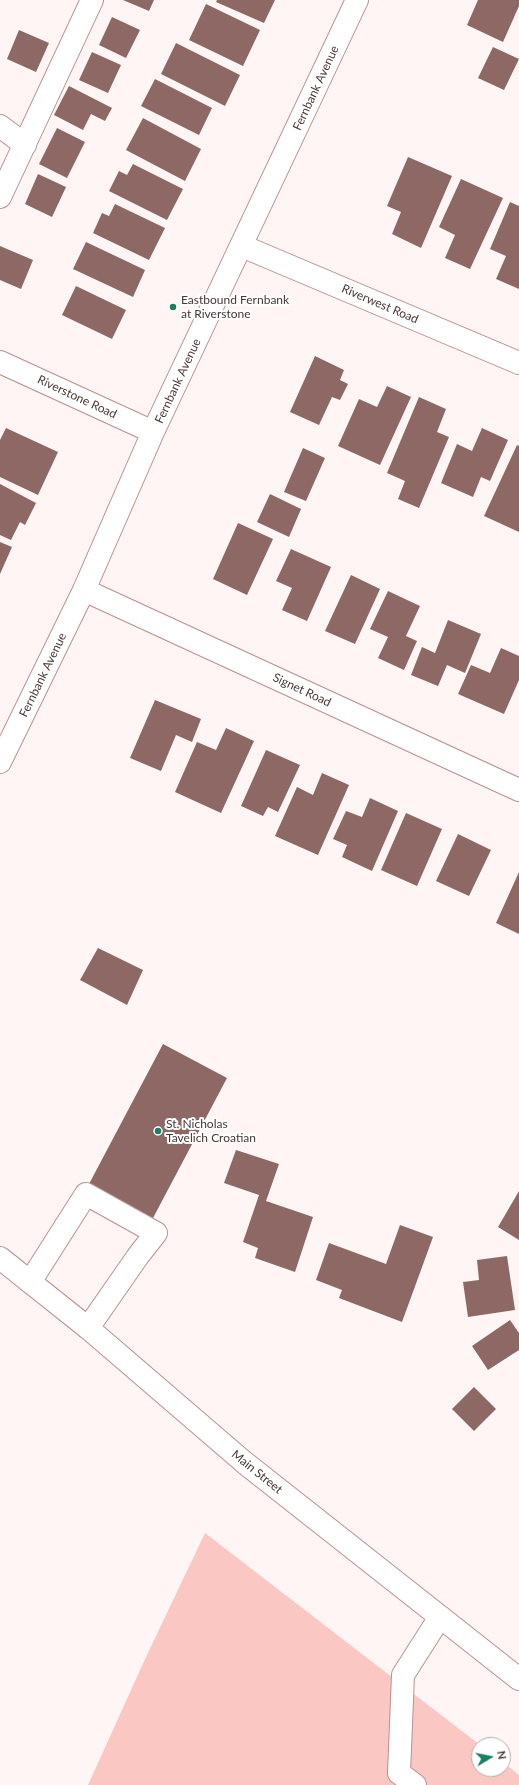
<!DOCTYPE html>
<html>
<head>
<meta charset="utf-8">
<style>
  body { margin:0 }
  #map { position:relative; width:519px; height:1785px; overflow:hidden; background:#fef5f4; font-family:Lato,sans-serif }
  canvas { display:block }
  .north { position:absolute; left:471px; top:1737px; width:40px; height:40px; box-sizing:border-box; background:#fff; border:1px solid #b5afae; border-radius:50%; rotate:80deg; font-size:11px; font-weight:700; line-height:16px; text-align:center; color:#473635 }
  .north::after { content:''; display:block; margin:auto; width:14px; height:18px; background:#178360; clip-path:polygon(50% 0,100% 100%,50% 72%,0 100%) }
</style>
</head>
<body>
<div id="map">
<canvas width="519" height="1785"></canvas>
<div class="north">N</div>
</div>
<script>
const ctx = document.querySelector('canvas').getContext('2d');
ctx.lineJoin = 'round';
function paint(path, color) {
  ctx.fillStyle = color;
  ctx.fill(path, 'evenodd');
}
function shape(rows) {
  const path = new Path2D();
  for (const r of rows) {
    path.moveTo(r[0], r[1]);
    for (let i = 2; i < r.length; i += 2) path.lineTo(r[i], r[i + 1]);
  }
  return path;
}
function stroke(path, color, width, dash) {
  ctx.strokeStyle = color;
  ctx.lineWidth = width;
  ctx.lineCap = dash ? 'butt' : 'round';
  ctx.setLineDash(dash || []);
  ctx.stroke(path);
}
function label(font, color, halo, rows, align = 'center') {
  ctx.font = font + ' Lato,sans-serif';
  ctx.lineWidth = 4;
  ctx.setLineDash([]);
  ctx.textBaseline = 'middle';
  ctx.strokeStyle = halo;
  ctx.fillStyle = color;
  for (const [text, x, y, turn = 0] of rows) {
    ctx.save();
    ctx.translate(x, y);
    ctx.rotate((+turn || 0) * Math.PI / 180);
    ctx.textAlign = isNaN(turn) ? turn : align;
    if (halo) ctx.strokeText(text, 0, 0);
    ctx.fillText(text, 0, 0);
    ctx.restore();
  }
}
paint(shape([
  [205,1533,480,1745,479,1745,479,1769,503,1769,503,1762,519,1775,519,1785,88,1785,146,1657]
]), '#fbc7c3');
paint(shape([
  [123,0,154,0,149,11],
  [217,0,275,0,264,23,216,2],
  [478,0,519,0,519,6,503,42,467,25],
  [206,4,260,30,243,66,189,40],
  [112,17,140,30,126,58,99,45],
  [19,30,49,43,36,72,7,59],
  [176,43,240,75,225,106,161,74],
  [493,47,519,59,504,90,478,78],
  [92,52,121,65,108,93,79,80],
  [155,79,212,108,199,135,141,106],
  [69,86,112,108,105,121,91,114,83,130,54,115],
  [143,118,201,149,185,181,126,150],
  [57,128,85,142,67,178,39,164],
  [408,157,452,176,421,248,392,234,401,212,387,206],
  [133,164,183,189,167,220,109,191,119,171,127,175],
  [38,174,66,187,52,217,25,204],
  [461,179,503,198,470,269,445,258,455,235,439,227],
  [510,202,519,206,519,289,496,279,506,256,490,249],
  [115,204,165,228,149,260,93,233,102,213,109,216],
  [86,242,145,270,133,297,73,269],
  [0,246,33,260,21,289,0,280],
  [76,286,126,310,112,339,62,315],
  [315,356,344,370,340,380,348,384,340,400,332,397,319,425,290,412],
  [387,386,411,397,380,465,338,446,359,399,377,407],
  [419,397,446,409,437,432,449,437,419,508,398,499,405,481,387,473],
  [6,428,58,452,38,495,0,477,0,440],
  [482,428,508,440,490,481,481,477,473,497,441,483,457,444,472,451],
  [517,445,519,446,519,532,484,516],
  [303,448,325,458,306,501,284,492],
  [0,484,36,503,25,525,20,522,11,540,0,535],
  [270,494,301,509,289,537,257,522],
  [238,523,273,539,247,595,213,579],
  [0,542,12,547,0,574],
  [291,549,331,567,307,621,282,610,292,588,276,581],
  [351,575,380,589,355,644,325,631],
  [388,591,420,606,406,636,417,641,404,670,378,658,388,637,370,629],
  [448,620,481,634,465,673,447,665,438,686,411,675,422,647,435,653],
  [501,648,519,656,519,680,504,714,458,694,471,665,490,673],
  [155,700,201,719,192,742,176,735,161,771,130,758],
  [226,728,254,741,221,813,175,792,197,742,216,750],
  [266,750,300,765,278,812,268,807,263,816,241,806],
  [322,773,349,785,318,855,275,836,297,787,313,795],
  [370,798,398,811,372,871,342,857,347,845,333,839,346,811,362,817],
  [406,813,442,829,417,886,381,870],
  [458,834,491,850,469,896,436,881],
  [519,872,519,934,496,923],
  [98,948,143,970,127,1005,80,980],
  [163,1044,227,1078,153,1218,89,1184],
  [236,1150,279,1164,266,1201,313,1217,295,1272,255,1258,258,1248,243,1242,259,1195,224,1183],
  [519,1191,519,1240,498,1227],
  [400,1225,433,1237,402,1322,339,1298,342,1290,316,1280,329,1243,386,1264],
  [507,1256,515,1310,468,1317,463,1282,479,1280,477,1260],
  [510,1320,519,1333,519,1350,488,1370,472,1346],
  [474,1387,496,1409,474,1431,452,1409]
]), '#8e6865');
const minor = shape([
  [0,126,25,145],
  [0,197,92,0],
  [242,246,519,363],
  [0,362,153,432],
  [84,590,519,790],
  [0,762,84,590,153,432,357,0],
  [30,1282,86,1194,156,1233,138,1256,88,1328],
  [415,1785,399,1773,403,1675,440,1617]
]);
const major = shape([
  [0,1258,88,1328,245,1463,519,1679]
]);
stroke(minor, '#ba918e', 24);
stroke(major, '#ba918e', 24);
stroke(minor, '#fff', 22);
stroke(major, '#fff', 22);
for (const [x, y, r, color] of [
  [173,307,4,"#178360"],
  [158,1131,4,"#178360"]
]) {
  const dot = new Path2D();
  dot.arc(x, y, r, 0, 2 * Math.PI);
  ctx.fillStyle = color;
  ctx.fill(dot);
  stroke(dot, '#fff', 1.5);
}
label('12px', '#473635', '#fff', [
  ["Fernbank Avenue",316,88,-65],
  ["Riverwest Road",380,304,23],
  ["Fernbank Avenue",178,381,-65],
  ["Riverstone Road",77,397,25],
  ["Fernbank Avenue",43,675,-64],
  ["Signet Road",302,690,25],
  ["Main Street",257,1472,39]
]);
label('12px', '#473635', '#fff', [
  ["Eastbound Fernbank",181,300],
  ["at Riverstone",181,314],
  ["St. Nicholas",166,1124],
  ["Tavelich Croatian",166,1138]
], 'left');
</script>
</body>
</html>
